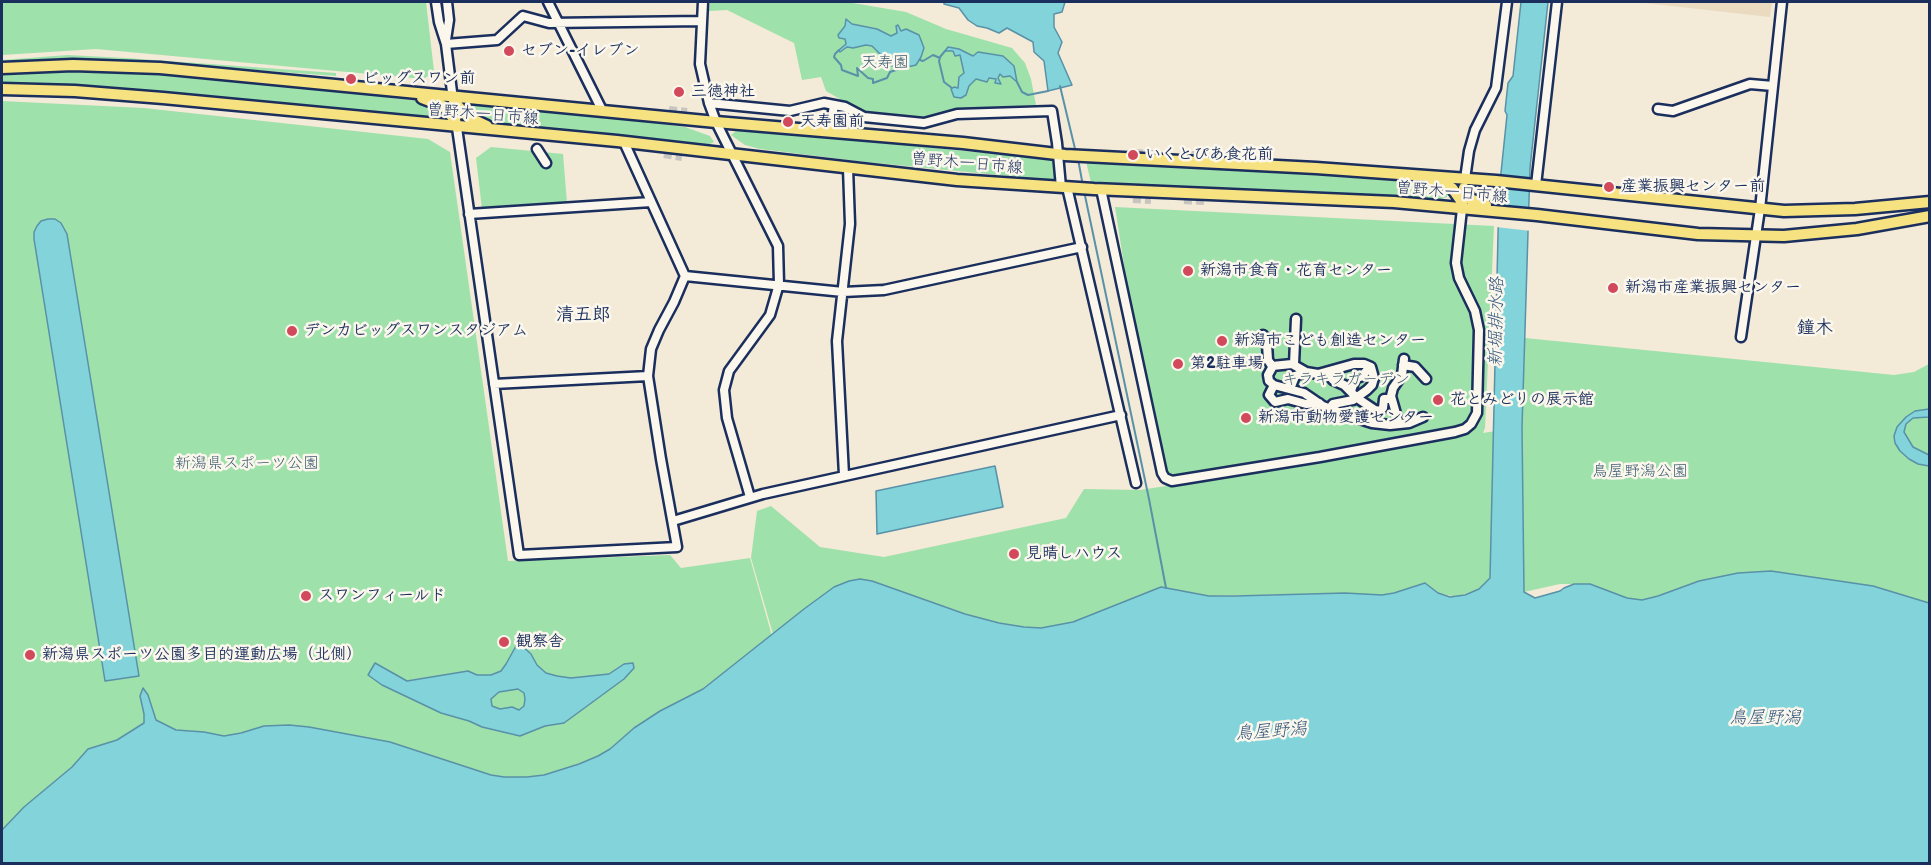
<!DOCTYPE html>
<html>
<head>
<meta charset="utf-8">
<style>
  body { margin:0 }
  #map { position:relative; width:1931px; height:865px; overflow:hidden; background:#f3ead8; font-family:"Balsamiq Sans",sans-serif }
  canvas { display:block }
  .frame { position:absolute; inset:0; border:3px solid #1b2f5e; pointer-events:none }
</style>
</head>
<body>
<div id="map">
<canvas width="1931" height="865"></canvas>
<div class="frame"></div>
</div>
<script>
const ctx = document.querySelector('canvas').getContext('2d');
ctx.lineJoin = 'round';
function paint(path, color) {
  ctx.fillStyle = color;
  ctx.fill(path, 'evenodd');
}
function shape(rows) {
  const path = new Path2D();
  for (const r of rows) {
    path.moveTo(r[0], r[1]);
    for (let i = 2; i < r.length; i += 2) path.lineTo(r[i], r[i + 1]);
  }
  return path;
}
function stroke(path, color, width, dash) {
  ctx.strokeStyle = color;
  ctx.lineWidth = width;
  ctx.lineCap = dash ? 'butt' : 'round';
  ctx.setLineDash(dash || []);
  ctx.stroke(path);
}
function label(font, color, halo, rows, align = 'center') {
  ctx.font = font + ' "Balsamiq Sans","Klee One",sans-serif';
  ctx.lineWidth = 5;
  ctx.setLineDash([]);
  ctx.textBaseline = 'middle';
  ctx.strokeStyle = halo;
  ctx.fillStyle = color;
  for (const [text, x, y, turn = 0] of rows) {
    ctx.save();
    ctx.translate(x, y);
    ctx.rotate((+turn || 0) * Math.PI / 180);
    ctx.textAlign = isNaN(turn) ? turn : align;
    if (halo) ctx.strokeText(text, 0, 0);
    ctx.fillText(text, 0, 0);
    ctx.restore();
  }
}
paint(shape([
  [1636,2,1772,2,1770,17]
]), '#e9dac0');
paint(shape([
  [2,2,426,2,434,71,424,79,96,49,2,55],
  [710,2,847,2,906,12,946,29,1012,48,1025,63,1031,79,1036,105,952,112,924,120,869,116,826,91,821,77,802,80,794,43,727,10,709,11],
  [68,55,126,58,336,73,336,76,116,60,67,59,2,61,2,60],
  [83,71,157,72,360,91,392,98,425,101,436,104,444,113,434,118,426,120,2,85,2,72],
  [2,101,144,108,428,139,450,152,508,561,670,555,681,568,750,558,772,636,703,689,660,711,634,728,610,749,598,756,579,764,544,775,527,777,504,777,491,775,390,742,309,727,289,725,264,726,241,733,224,736,204,732,176,730,156,720,148,695,140,696,144,714,144,723,117,740,88,749,72,767,24,807,2,830],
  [486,104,581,113,685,127,710,136,714,142,706,146,487,122,468,112,476,105],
  [748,129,1055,160,1057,175,1054,179,1048,180,856,161,760,149,745,145,731,135,737,130],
  [491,147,563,154,567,203,482,209,476,158],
  [1086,161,1296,171,1339,177,1427,183,1448,190,1447,197,1436,201,1091,183],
  [1115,207,1494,226,1485,428,1483,433,1522,427,1525,338,1894,375,1914,372,1929,364,1929,603,1738,573,1699,581,1657,596,1642,600,1627,598,1590,584,1560,584,1524,592,1479,589,1457,597,1438,593,1424,583,1394,593,1382,595,1345,593,1210,596,1161,587,1073,622,1041,628,1024,627,999,623,966,614,872,581,860,579,834,587,773,634,751,558,757,511,771,506,820,547,884,557,1066,518,1084,489,1140,490,1166,486,1159,480,1156,469]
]), '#9fe1ab');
const water = shape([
  [944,2,1065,2,1062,12,1054,14,1054,27,1062,42,1058,53,1072,85,1048,91,1044,61,1034,52,1033,42,1007,28,999,33,987,28,977,26,968,20,959,8,944,4,944,2],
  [1521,2,1548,2,1530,168,1522,427,1524,592,1535,598,1560,591,1564,588,1574,584,1590,584,1627,598,1642,600,1658,596,1699,581,1738,573,1771,571,1873,586,1929,603,1929,863,2,864,2,830,24,807,72,767,88,749,117,740,144,723,144,714,140,696,143,688,148,695,156,720,176,730,204,732,224,736,241,733,264,726,289,725,309,727,390,742,491,775,504,777,527,777,544,775,579,764,598,756,610,749,634,728,660,711,703,689,804,609,834,587,849,581,860,579,872,581,965,614,999,623,1024,627,1041,628,1073,622,1161,587,1209,596,1235,596,1345,593,1382,595,1394,593,1425,583,1438,593,1450,597,1465,595,1479,589,1490,578,1499,192,1507,115,1505,111,1508,83,1513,76,1521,2],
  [846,19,852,24,877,29,891,36,897,33,896,26,898,25,901,31,906,29,919,35,924,48,921,57,916,65,899,69,890,65,884,65,881,55,872,46,866,45,853,48,847,47,840,52,839,50,846,44,845,39,839,38,838,35,845,26,846,19],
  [948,47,959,49,973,56,978,52,1003,56,1014,66,1017,82,1010,76,1003,77,1000,74,998,78,1001,84,995,83,996,79,989,78,987,82,976,79,969,86,966,95,961,98,954,97,951,89,954,87,958,88,959,77,964,73,960,55,955,56,953,51,945,51,948,47],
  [48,219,55,219,61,223,67,234,139,676,105,681,34,239,34,232,37,226,41,221,48,219],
  [1929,409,1929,417,1913,418,1906,424,1904,432,1913,447,1929,455,1929,466,1918,464,1909,459,1900,451,1895,443,1894,436,1897,427,1906,417,1915,411,1929,409],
  [995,466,1003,507,877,534,876,491,995,466],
  [521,645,531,654,537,665,546,673,557,676,571,678,609,674,624,664,633,663,634,668,624,679,564,723,545,726,520,736,482,727,469,721,441,713,382,685,368,675,375,663,407,681,468,671,477,675,491,675,501,671,506,664,516,646,521,645],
  [518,689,524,693,525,699,524,706,519,710,512,707,500,709,492,706,491,699,499,692,518,689]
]);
paint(water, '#82d3da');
stroke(water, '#5991a8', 1.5);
paint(shape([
  [1496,204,1532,208,1531,231,1496,227]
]), '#f3ead8');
stroke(shape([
  [839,50,835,54,834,57,841,65,842,70,858,76,857,68,868,78,873,79,873,83,887,78,890,72,899,69],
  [945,51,940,57,939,61,944,82,952,88],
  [920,60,923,61,933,55,940,58],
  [1017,82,1022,92,1028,95,1048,91],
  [1060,86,1076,153],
  [1078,159,1083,186],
  [1084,191,1149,499,1166,588]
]), '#5991a8', 2);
stroke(shape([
  [669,110,687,112],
  [1135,153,1154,154],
  [664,154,682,157],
  [1187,155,1208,155],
  [1133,199,1151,200],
  [1184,200,1205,201]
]), '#c8c5c0', 8, [8, 4]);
const minor = shape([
  [436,2,439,22,446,44,453,100],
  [548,2,602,110],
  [703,2,700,64,709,103,716,122,778,246,779,284,770,315,729,371,724,390,727,418,750,497],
  [446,40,449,20,447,2],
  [446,44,497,40,523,16,549,23,702,21],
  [709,103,790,111,824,103,845,107,864,117,924,123,957,114,1052,111,1057,143,1061,187],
  [1658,109,1673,111,1750,84,1773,86],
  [456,121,519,555,677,547,661,459,648,376,651,349,659,330,674,302,685,276,624,142],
  [830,131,834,105],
  [537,149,546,163],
  [1465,179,1469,151,1475,130,1496,88,1507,2],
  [1536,185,1557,2],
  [1067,187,1136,483],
  [1101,189,1162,473,1165,478,1172,481,1320,457,1455,432,1465,429,1471,424,1477,413,1479,330,1475,311,1459,278,1456,263,1462,209],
  [469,214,651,202],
  [685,276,843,292,884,290,1082,247],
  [1263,335,1267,344,1268,360,1272,366,1292,364,1306,372,1318,374,1354,364,1364,364,1371,367,1374,378,1372,385,1367,390,1353,400,1333,404,1330,408],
  [1741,337,1760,209,1782,2],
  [1294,364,1296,319],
  [1403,365,1415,367,1426,379],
  [1273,366,1268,375,1269,381,1274,385,1304,393,1323,406,1344,414,1372,423,1390,425,1409,423,1423,417],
  [1327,373,1333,380,1344,385,1357,398,1375,410,1380,411,1383,408,1384,399,1391,399],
  [494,384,648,376],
  [1274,385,1269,395,1275,402,1288,399,1306,404,1319,403],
  [1286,388,1292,384,1295,376,1306,372],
  [1351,391,1355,379,1362,376,1370,367],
  [1399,424,1391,396,1393,388,1402,375,1404,359],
  [844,475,837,341,850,224,848,168],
  [673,521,763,494,1121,415]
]);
const major = shape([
  [2,68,73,65,160,68,716,122,963,143,1065,155,1316,168,1496,181,1784,211,1855,209,1930,202],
  [2,89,75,91,163,98,617,141,957,180,1094,189,1394,202,1537,215,1698,234,1784,236,1857,229,1930,216],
  [452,96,456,104,468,117,487,126],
  [422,98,443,106,455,120,457,127],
  [1432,181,1444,184,1452,188,1462,202,1462,209],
  [1464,188,1470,199,1486,205]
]);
stroke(minor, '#1b2f5e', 13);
stroke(major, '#1b2f5e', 15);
stroke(minor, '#fbf7ec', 8);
stroke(major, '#f7e281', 10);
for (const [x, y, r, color] of [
  [509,51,6,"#d1495b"],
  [351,79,6,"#d1495b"],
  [679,92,6,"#d1495b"],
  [788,122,6,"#d1495b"],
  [1133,155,6,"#d1495b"],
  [1609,187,6,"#d1495b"],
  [1188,271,6,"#d1495b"],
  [1613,288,6,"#d1495b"],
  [292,331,6,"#d1495b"],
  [1222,341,6,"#d1495b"],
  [1178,364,6,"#d1495b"],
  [1438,400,6,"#d1495b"],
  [1246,418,6,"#d1495b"],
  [1014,554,6,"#d1495b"],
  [306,596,6,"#d1495b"],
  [504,642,6,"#d1495b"],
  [30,655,6,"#d1495b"]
]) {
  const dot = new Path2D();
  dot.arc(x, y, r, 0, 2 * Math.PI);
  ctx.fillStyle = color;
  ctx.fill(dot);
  stroke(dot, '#fbf7ec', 2);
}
label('bold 16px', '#1b2f5e', '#fbf7ec', [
  ["セブン-イレブン",521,51],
  ["ビッグスワン前",363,79],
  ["三徳神社",691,92],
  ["天寿園前",800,122],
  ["いくとぴあ食花前",1145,155],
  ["産業振興センター前",1621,187],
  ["新潟市食育・花育センター",1200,271],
  ["新潟市産業振興センター",1625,288],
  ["デンカビッグスワンスタジアム",304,331],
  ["新潟市こども創造センター",1234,341],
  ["第2駐車場",1190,364],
  ["花とみどりの展示館",1450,400],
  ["新潟市動物愛護センター",1258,418],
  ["見晴しハウス",1026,554],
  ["スワンフィールド",318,596],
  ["観察舎",516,642],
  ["新潟県スポーツ公園多目的運動広場（北側）",42,655]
], 'left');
label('16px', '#3c5c71', '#fbf7ec', [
  ["天寿園",885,63],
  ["キラキラガーデン",1346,380],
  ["新潟県スポーツ公園",247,464],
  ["鳥屋野潟公園",1640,472]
]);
label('16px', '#1b2f5e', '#fbf7ec', [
  ["曽野木一日市線",483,115,5],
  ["曽野木一日市線",967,164,5],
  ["曽野木一日市線",1452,193,5]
]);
label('bold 18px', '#1b2f5e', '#fbf7ec', [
  ["清五郎",583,315],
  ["鐘木",1815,328]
]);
label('italic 18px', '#35587d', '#fbf7ec', [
  ["新堀排水路",1497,322,-89],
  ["鳥屋野潟",1765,718],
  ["鳥屋野潟",1271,732,-4]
]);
</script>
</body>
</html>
